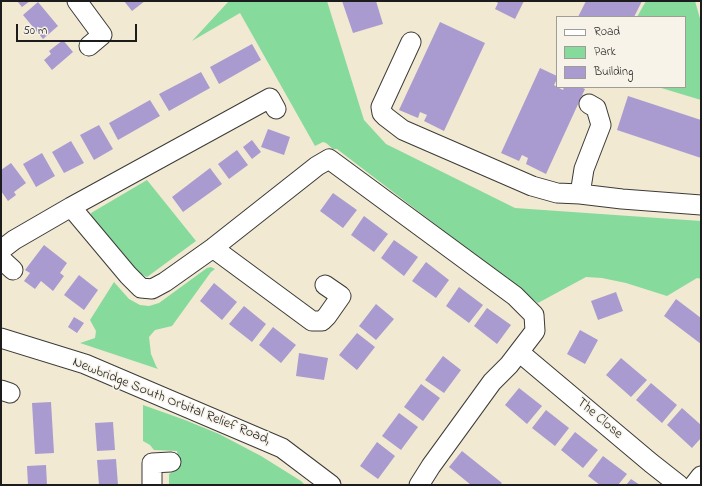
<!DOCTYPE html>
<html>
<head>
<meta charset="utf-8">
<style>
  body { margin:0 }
  #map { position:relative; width:702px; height:486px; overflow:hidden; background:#f1e9d2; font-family:"Indie Flower",sans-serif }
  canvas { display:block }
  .frame { position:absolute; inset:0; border:2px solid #1c1c1c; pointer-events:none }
  .legend { position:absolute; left:556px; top:16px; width:130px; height:72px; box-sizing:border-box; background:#f7f3e8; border:1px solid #9f9d96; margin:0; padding:5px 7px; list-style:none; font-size:12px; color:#1c1c1c }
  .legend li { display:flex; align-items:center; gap:8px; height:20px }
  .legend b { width:20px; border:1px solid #9f9d96 }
  .scale { position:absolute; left:16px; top:24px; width:121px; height:18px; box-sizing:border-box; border:2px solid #1c1c1c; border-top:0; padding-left:5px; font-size:12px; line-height:14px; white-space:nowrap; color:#1c1c1c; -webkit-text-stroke:3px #f7f3e8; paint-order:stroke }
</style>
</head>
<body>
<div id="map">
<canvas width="702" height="486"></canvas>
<div class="frame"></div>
<ul class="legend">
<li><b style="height:5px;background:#fff"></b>Road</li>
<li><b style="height:11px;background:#86da9c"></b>Park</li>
<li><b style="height:11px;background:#a99bcf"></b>Building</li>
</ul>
<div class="scale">50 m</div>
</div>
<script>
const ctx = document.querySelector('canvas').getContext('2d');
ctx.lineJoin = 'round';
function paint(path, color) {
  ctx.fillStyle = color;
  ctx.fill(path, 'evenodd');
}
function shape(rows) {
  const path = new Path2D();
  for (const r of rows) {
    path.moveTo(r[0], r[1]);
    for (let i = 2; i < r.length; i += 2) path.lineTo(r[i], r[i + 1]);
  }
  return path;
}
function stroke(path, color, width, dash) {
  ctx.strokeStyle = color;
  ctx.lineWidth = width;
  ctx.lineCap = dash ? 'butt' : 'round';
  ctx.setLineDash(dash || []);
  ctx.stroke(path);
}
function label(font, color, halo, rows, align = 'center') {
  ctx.font = font + ' "Indie Flower",sans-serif';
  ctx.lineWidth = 3;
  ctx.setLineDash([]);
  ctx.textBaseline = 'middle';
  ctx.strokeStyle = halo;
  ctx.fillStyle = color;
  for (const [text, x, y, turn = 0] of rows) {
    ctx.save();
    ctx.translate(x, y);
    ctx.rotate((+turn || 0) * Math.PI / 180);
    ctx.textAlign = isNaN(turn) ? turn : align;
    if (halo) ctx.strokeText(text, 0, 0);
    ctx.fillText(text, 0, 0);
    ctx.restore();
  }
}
paint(shape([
  [229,1,327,1,364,120,386,144,515,208,701,221,701,279,697,278,667,296,626,283,602,278,586,277,538,303,337,149,333,149,326,143,323,142,315,146,240,13,192,41],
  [646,1,695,1,701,22,701,100,658,87,685,87,685,17,637,17],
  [147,180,196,241,147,277,137,272,92,221,91,213],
  [211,267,215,269,211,272,172,326,155,330,149,337,151,354,156,366,158,369,80,343,95,338,96,331,90,320,114,282,129,299,140,305,149,306,159,303,207,268],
  [143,405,185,420,219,434,261,456,301,481,305,485,169,485,169,474,179,469,177,451,154,450,150,445,143,441]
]), '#86da9c');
paint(shape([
  [17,1,30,1,22,7],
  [124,1,145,1,132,11],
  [342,1,376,1,383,24,353,33],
  [495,1,524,1,515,19,495,9,498,3],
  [586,1,642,1,634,17,578,17],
  [38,2,58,26,43,39,23,15],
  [440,22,485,43,444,131,424,121,427,115,420,112,418,118,399,110],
  [63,40,73,52,52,70,44,60,51,54,49,51],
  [252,44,261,60,219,84,210,67],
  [540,68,557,76,557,79,554,85,557,87,563,90,564,87,581,87,585,89,546,174,526,164,528,158,522,155,519,161,501,153],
  [201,72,210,88,169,111,159,94],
  [628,96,701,120,701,158,617,130],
  [150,100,160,116,118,140,109,123],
  [99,125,113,149,94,160,80,135],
  [268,129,290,137,284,155,261,147],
  [252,140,261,152,252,159,243,147],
  [71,141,84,163,64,173,52,152],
  [237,150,248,165,229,179,218,164],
  [42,153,55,176,36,187,23,164],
  [11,163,26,183,14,192,16,195,8,201,1,191,1,170],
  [210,168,222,184,183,212,172,197],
  [333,193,357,210,343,228,320,211],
  [364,216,388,234,374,252,351,235],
  [394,240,418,257,404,276,381,258],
  [44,245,67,263,60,273,64,276,53,291,41,281,35,289,24,281,30,273,25,270],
  [426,262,449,280,436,298,412,281],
  [79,275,98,290,84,310,64,295],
  [214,283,237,302,222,320,200,301],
  [459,287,483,305,469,323,446,306],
  [616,292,623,311,598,320,591,301],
  [676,299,701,318,701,344,664,316],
  [376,304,394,319,376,340,359,326],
  [244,306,266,324,252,342,229,324],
  [487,308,511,325,497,344,474,326],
  [74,317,84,323,77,333,68,327],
  [273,327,296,345,281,363,259,345],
  [580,330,598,340,585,364,567,354],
  [357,333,375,347,357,370,339,355],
  [299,353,328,358,324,380,296,376],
  [443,356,461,370,444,393,425,380],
  [621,358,647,380,631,397,606,375],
  [651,383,677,405,662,423,636,400],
  [421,384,440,398,423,421,404,407],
  [519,388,542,406,527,424,505,405],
  [51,402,54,453,35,454,32,403],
  [682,408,701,425,701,438,692,448,667,425],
  [546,410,569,428,555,446,532,428],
  [399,413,418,427,401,450,382,436],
  [113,422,115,450,97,451,95,423],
  [575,432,598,450,583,468,561,450],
  [377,442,395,456,378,479,360,466],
  [462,451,502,483,500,485,471,485,449,467],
  [603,456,627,474,618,485,600,485,588,476],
  [116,459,118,485,99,485,97,460],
  [46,465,47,485,28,485,27,466],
  [631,479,640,485,626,485]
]), '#a99bcf');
const minor = shape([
  [77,1,102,35,89,46],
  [411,42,381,107,382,113,386,117,403,130,532,186,557,193,580,194,622,199,701,205],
  [580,194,584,169,601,125,596,108,589,104],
  [71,207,128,275,141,288,152,289,165,282,213,248,317,166,329,159,515,296,534,315,535,331,509,365,492,382,431,466,419,485],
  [213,248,312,321,322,321,327,316,341,296,325,285],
  [1,250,14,240,71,207,270,98,276,109],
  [1,259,13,270],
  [1,338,85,364,282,448,331,485],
  [519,352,651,463,679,485],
  [1,390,10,393],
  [152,485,152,463,171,462],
  [694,485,701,476]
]);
stroke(minor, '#3c3b37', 21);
stroke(minor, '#fff', 19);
label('14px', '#1c1c1c', '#f7f3e8', [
  ["Newbridge South Orbital Relief Road,",171,402,22],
  ["The Close",599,419,40]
]);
</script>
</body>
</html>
